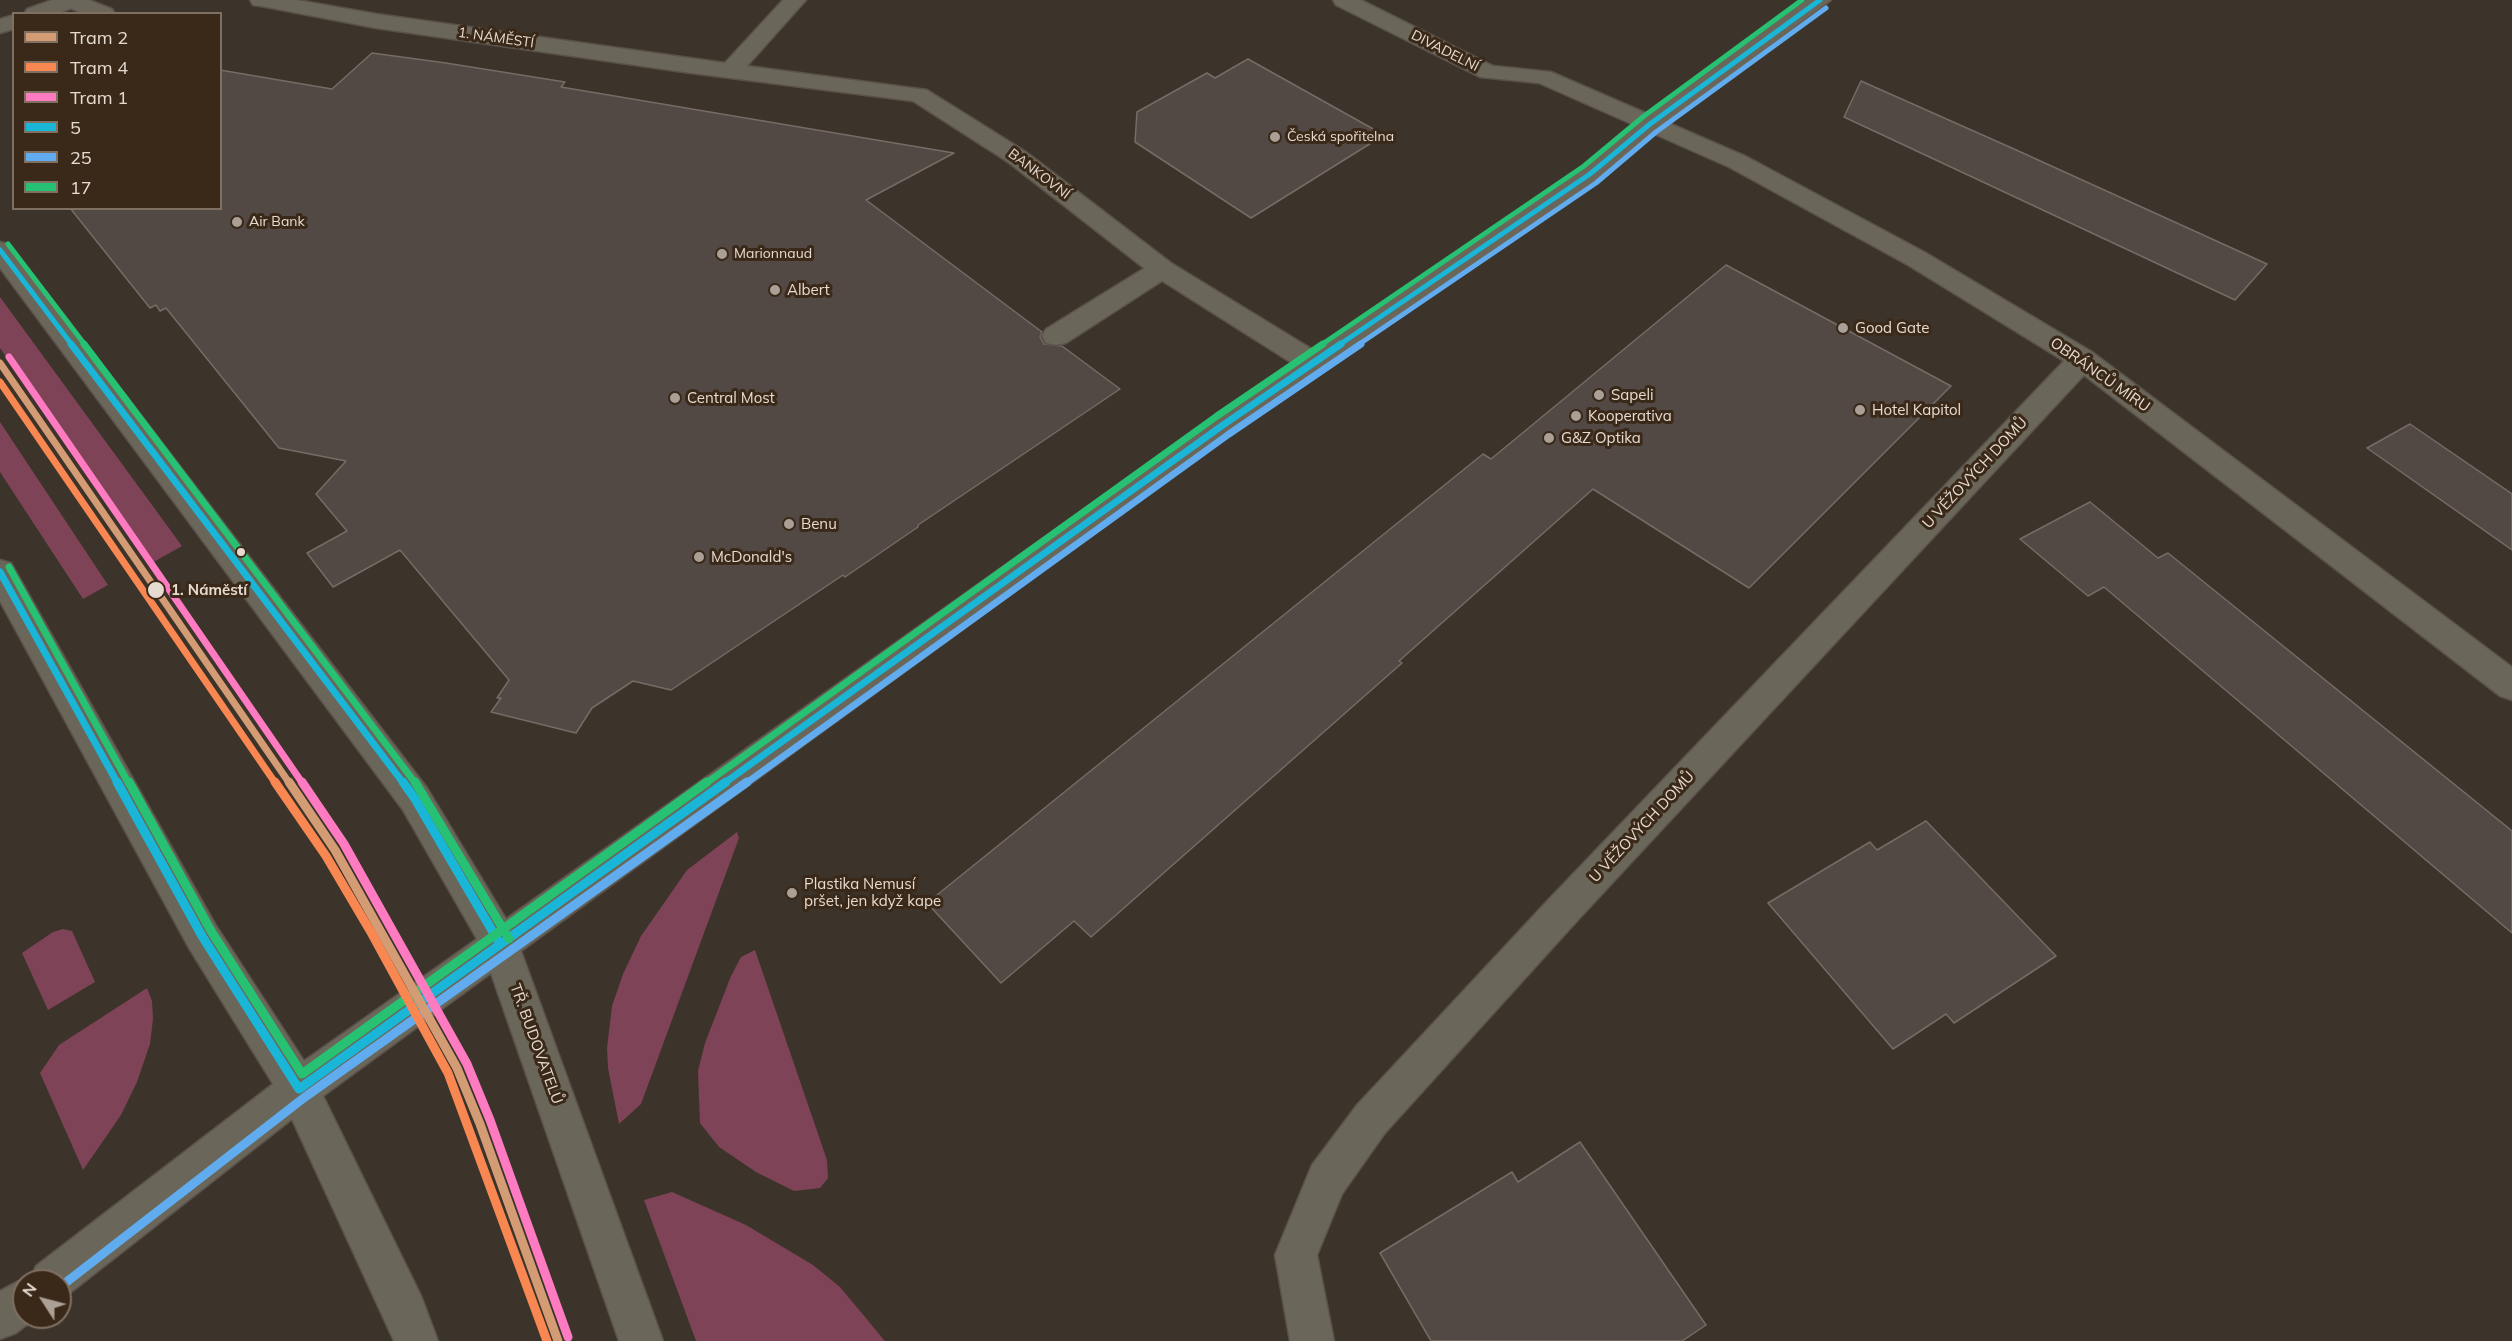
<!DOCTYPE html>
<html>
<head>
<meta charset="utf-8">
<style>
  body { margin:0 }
  #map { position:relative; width:2512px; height:1341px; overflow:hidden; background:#3c332a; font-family:Mulish,sans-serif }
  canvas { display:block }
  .legend { position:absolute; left:12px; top:12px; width:210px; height:198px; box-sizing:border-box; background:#3a2919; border:2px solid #7f7062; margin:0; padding:8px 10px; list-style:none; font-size:18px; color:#e6dbd0 }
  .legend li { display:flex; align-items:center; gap:12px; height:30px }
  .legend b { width:30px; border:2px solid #7f7062 }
  .north { position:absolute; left:12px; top:1269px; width:60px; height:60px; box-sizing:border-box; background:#3a2919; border:2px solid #7f7062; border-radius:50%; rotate:306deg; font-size:16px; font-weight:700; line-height:24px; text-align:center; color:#e6dbd0 }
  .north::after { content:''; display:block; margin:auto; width:21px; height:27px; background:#aaa096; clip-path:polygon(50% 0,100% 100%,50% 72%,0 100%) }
</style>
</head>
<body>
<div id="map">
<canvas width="2512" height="1341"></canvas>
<ul class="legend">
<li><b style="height:8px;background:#d39c74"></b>Tram 2</li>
<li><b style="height:8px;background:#f88751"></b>Tram 4</li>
<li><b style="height:8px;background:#fe7ac1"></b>Tram 1</li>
<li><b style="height:8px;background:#1ab6d8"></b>5</li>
<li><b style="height:8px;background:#60acee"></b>25</li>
<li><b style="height:8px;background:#26c172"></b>17</li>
</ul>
<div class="north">N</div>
</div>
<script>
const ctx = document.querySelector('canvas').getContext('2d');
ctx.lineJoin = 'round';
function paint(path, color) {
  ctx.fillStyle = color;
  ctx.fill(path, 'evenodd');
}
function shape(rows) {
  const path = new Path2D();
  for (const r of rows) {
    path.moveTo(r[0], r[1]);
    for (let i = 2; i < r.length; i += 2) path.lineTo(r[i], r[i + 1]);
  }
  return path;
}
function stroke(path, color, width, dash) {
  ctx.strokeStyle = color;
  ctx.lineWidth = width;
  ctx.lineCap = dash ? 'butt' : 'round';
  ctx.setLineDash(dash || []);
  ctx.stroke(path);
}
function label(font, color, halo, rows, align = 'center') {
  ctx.font = font + ' Mulish,sans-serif';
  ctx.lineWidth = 6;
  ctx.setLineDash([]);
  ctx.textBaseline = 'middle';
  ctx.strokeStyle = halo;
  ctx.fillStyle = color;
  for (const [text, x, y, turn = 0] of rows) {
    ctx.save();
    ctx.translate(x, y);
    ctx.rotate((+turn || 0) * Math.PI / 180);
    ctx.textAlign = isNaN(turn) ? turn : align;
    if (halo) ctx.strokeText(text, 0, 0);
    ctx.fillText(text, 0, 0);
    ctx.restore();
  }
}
paint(shape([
  [0,297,182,546,150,564,0,348],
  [0,422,108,585,83,599,0,472],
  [737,832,739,838,641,1104,619,1124,608,1068,607,1048,612,1006,623,974,641,936,687,870],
  [63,929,72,931,95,982,48,1010,22,953,53,932],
  [755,950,827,1160,828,1178,820,1188,794,1191,756,1172,719,1147,700,1123,698,1071,705,1043,731,976,741,957],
  [147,988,152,1001,153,1019,150,1044,137,1082,121,1115,83,1170,40,1073,59,1045],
  [672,1192,746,1225,813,1265,840,1287,885,1341,696,1341,644,1200]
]), '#7e4356');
const building = shape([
  [372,53,446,63,565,82,561,87,954,153,866,200,1042,332,1040,337,1044,344,1062,346,1120,389,918,525,918,527,845,577,843,575,671,690,633,681,592,708,576,733,491,712,501,698,497,698,509,680,400,550,333,587,307,553,347,531,316,494,346,461,279,448,166,308,160,311,156,305,150,308,70,208,220,208,220,70,332,89,372,53],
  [1248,59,1384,135,1251,218,1135,142,1137,112,1207,73,1215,78,1248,59],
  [1861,81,2014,149,2267,264,2235,300,1844,117,1861,81],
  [1726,265,1951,386,1749,588,1593,489,1399,661,1402,663,1091,937,1074,921,1001,983,927,903,1483,454,1491,459,1726,265],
  [2410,424,2512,494,2512,550,2367,448,2410,424],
  [2090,502,2158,558,2168,553,2512,831,2512,933,2104,587,2088,596,2020,539,2090,502],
  [1926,821,2056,956,1954,1023,1946,1014,1893,1049,1768,903,1870,842,1877,850,1926,821],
  [1580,1142,1706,1325,1682,1341,1431,1341,1380,1253,1512,1172,1518,1182,1580,1142]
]);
paint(building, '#534944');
stroke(building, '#756c66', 1.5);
const service = shape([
  [60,0,89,0,112,9,115,14,84,14,63,5,60,0],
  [1162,261,1171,263,1175,269,1171,275,1066,343,1056,345,1046,343,1042,336,1046,329,1153,263,1162,261]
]);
const minor = shape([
  [52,0,83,0,80,5,56,14,24,14,27,9,52,0],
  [250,0,297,0,376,14,725,63,783,0,806,0,747,66,927,90,1026,152,1171,263,1323,356,1327,363,1323,370,1313,373,1303,370,1153,275,1008,162,913,101,691,73,376,28,261,6,253,5,250,0],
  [1333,0,1361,0,1493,66,1551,72,1747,157,1926,253,2092,352,2512,667,2512,700,2500,696,2084,375,1576,922,1385,1133,1342,1194,1317,1255,1334,1341,1290,1341,1275,1255,1312,1165,1357,1105,1550,898,2064,361,1908,265,1729,167,1539,83,1480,77,1336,5,1333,0],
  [14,15,14,29,0,33,0,19,14,15]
]);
const tertiary = shape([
  [1806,0,1831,0,1658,129,1599,179,1233,432,521,951,663,1341,619,1341,491,973,323,1096,421,1296,438,1341,394,1341,292,1119,66,1296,60,1299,60,1281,24,1281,24,1317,37,1317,16,1333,0,1339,0,1291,24,1278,30,1280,36,1266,273,1084,189,948,0,601,0,560,11,563,215,924,304,1061,477,939,403,810,0,268,0,242,9,244,427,788,506,919,1213,418,1581,169,1642,119,1806,0]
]);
stroke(service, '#59514a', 3);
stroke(minor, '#59514a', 3);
stroke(tertiary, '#59514a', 3);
paint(service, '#6a6659');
paint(minor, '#6a6659');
paint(tertiary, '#6a6659');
stroke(shape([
  [0,250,72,345],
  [1339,345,1590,174,1650,124,1820,0]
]), '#1ab6d8', 5);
stroke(shape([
  [71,344,404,784],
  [0,572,118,784],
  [723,784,1223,425,1341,344]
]), '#1ab6d8', 7);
stroke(shape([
  [117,782,202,936,299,1089,726,782],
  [403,782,415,799,500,944]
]), '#1ab6d8', 9);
stroke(shape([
  [1358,345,1596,183,1656,132,1826,8]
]), '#60acee', 5);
stroke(shape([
  [745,784,1229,434,1361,344]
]), '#60acee', 7);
stroke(shape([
  [60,1287,305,1097,747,782]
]), '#60acee', 9);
stroke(shape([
  [8,244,85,345],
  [1321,345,1584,166,1644,116,1802,0]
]), '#26c172', 5);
stroke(shape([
  [84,344,416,784],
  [9,567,129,784],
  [705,784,1217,416,1323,344]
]), '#26c172', 7);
stroke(shape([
  [129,782,211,931,302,1074,707,782],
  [415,782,509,939]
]), '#26c172', 9);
stroke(shape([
  [0,363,290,784]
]), '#d39c74', 7);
stroke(shape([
  [289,782,335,850,457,1068,480,1124,558,1341]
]), '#d39c74', 9);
stroke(shape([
  [0,382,276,784]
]), '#f88751', 7);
stroke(shape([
  [275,782,326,856,372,934,448,1073,547,1341]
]), '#f88751', 9);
stroke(shape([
  [9,357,303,784]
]), '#fe7ac1', 7);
stroke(shape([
  [302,782,344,844,467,1064,490,1120,568,1337]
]), '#fe7ac1', 9);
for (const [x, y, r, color] of [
  [1275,137,6,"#aaa096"],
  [237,222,6,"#aaa096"],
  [722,254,6,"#aaa096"],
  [775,290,6,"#aaa096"],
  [1843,328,6,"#aaa096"],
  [1599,395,6,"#aaa096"],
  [675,398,6,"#aaa096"],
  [1860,410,6,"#aaa096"],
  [1576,416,6,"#aaa096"],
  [1549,438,6,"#aaa096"],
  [789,524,6,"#aaa096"],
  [241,552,5,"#e6dbd0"],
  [699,557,6,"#aaa096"],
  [156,590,9,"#e6dbd0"],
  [792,893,6,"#aaa096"]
]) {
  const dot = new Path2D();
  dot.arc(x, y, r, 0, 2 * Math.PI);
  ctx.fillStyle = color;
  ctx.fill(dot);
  stroke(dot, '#3a2919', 2);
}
label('14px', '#e6dbd0', '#3a2919', [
  ["1. NÁMĚSTÍ",496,38,8],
  ["DIVADELNÍ",1445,51,27],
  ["BANKOVNÍ",1039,174,37]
]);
label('14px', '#e6dbd0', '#3a2919', [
  ["Česká spořitelna",1287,137],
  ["Air Bank",249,222],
  ["Marionnaud",734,254]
], 'left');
label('15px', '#e6dbd0', '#3a2919', [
  ["Albert",787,290],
  ["Good Gate",1855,328],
  ["Sapeli",1611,395],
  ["Central Most",687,398],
  ["Hotel Kapitol",1872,410],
  ["Kooperativa",1588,416],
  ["G&Z Optika",1561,438],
  ["Benu",801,524],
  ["McDonald's",711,557],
  ["Plastika Nemusí",804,884],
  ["pršet, jen když kape",804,901]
], 'left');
label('15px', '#e6dbd0', '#3a2919', [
  ["OBRÁNCŮ MÍRU",2100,375,35],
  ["U VĚŽOVÝCH DOMŮ",1975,473,-47],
  ["U VĚŽOVÝCH DOMŮ",1642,827,-47],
  ["TŘ. BUDOVATELŮ",536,1044,70]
]);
label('bold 15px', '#e6dbd0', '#3a2919', [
  ["1. Náměstí",171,590]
], 'left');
</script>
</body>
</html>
